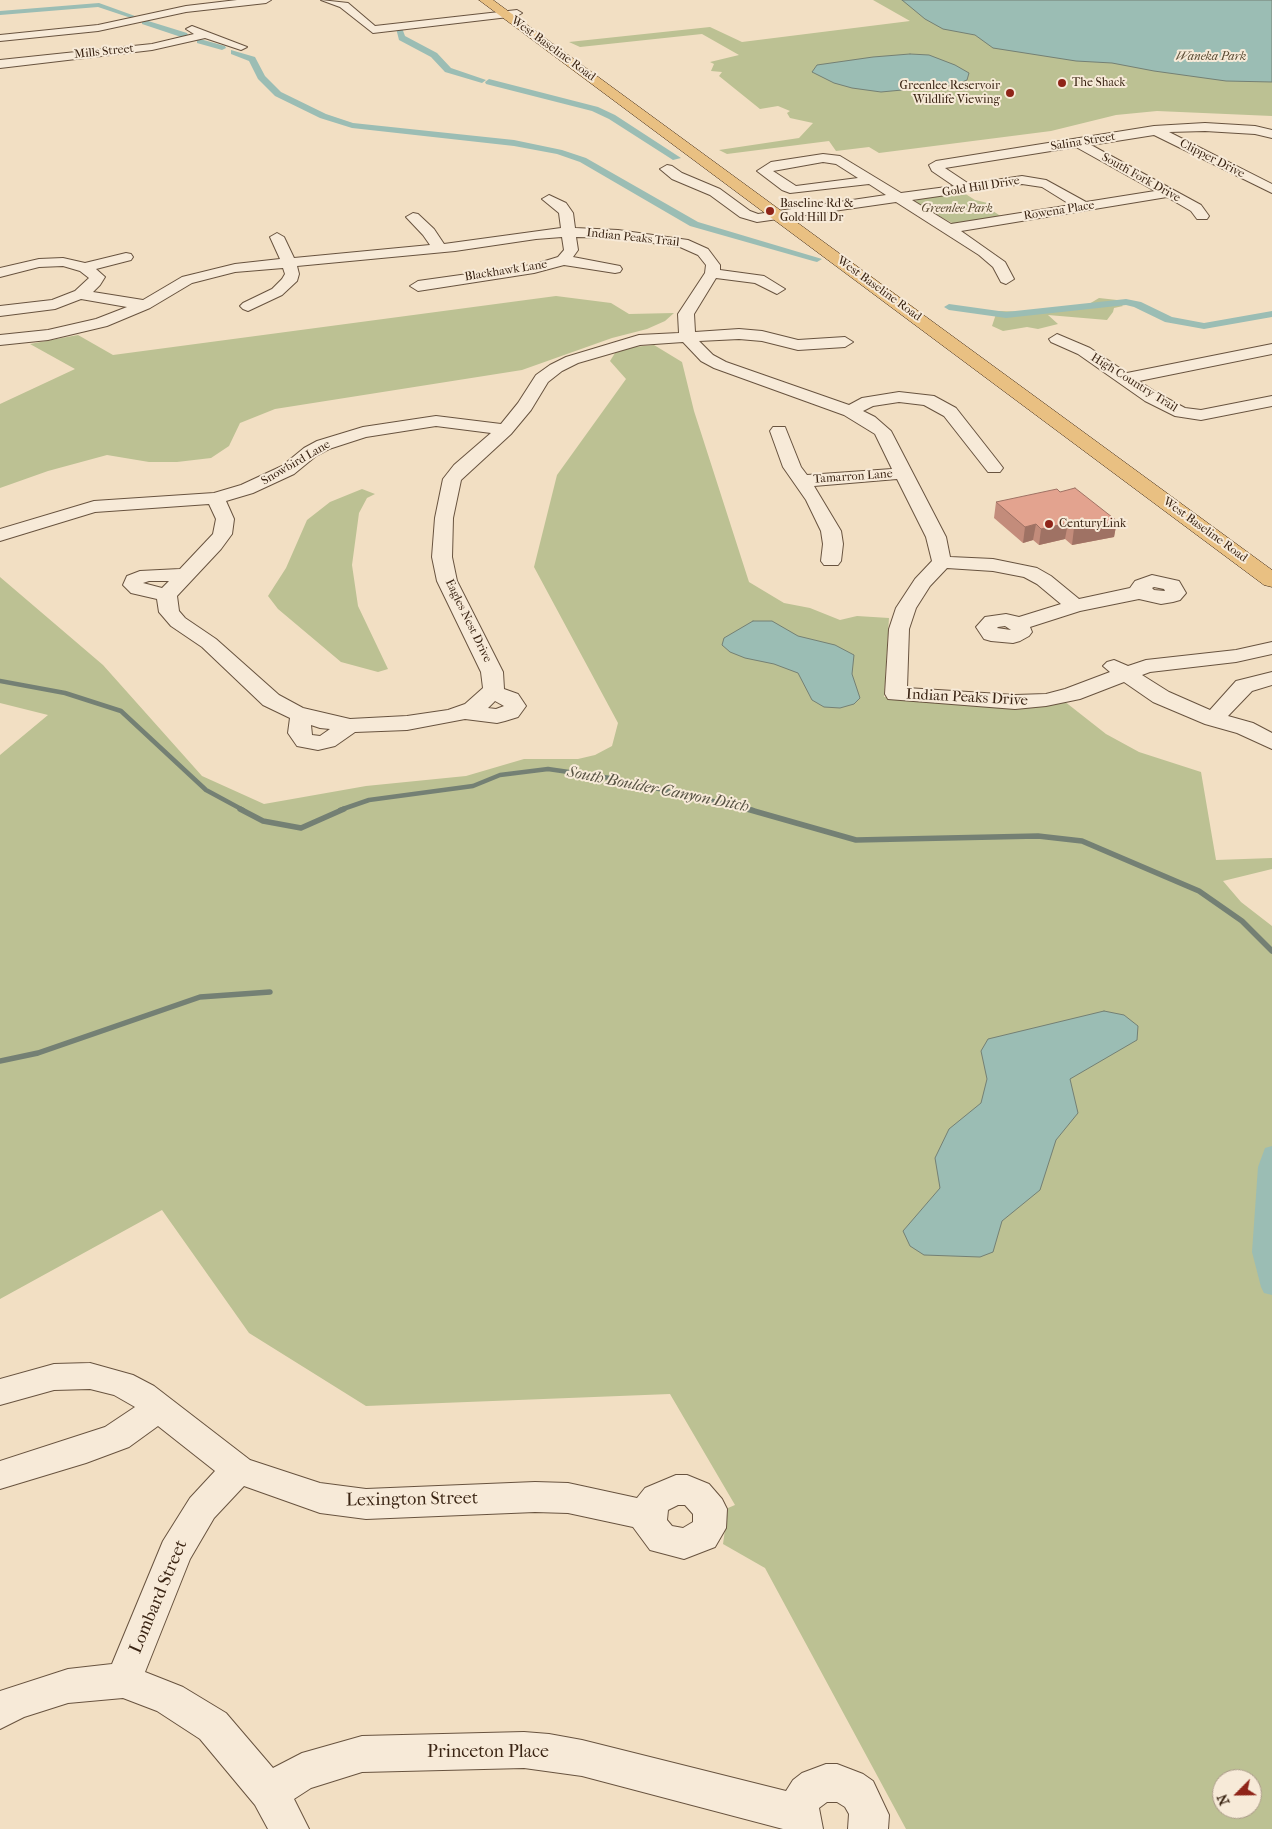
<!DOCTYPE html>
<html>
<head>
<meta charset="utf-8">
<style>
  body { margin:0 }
  #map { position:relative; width:1272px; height:1829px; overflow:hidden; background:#f2dfc3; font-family:"IM FELL French Canon",serif }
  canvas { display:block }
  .north { position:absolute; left:1212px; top:1769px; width:50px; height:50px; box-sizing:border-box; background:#f7ead8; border:1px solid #ab9b89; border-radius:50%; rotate:247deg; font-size:14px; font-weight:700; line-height:20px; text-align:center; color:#3a2413 }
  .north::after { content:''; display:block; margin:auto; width:18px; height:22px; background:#8f2418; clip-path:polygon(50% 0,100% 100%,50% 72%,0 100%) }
</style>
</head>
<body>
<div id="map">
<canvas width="1272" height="1829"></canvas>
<div class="north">N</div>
</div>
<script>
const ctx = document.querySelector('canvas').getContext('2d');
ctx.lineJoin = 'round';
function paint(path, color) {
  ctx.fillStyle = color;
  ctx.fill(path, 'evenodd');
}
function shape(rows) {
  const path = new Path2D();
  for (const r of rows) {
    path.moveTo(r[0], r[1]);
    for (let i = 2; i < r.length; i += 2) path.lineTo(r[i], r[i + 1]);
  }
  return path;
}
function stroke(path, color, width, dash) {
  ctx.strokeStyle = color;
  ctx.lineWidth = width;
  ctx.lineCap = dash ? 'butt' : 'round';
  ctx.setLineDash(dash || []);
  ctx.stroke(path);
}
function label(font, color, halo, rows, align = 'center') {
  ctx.font = font + ' "IM FELL French Canon",serif';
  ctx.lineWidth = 4;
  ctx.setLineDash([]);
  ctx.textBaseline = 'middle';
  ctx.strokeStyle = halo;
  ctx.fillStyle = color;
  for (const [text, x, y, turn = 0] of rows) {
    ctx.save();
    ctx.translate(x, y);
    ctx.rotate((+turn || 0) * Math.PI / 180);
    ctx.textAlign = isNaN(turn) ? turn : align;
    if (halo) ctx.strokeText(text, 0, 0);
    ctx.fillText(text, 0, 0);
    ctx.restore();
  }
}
paint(shape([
  [873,0,1272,0,1272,116,1157,111,1116,115,1051,131,879,153,869,147,836,151,829,141,727,154,719,150,799,138,813,123,790,118,787,113,790,111,778,106,760,109,719,76,722,72,711,71,714,64,710,62,739,55,702,34,580,47,569,42,710,27,742,42,910,21],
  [964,193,975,200,992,204,987,207,1002,217,954,224,913,202,920,199],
  [556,296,611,303,629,314,674,313,665,321,647,329,612,338,522,370,275,409,240,423,229,446,211,458,177,462,149,462,107,455,48,471,0,488,0,404,75,369,30,344,78,335,113,355],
  [1099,298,1117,300,1123,306,1114,308,1113,312,1107,320,1048,315,1058,324,1038,329,1027,327,1003,331,992,326,997,311,1034,312,1069,309,1084,307],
  [654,345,682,362,694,411,749,582,784,603,810,608,840,620,857,616,889,618,884,697,1029,705,1064,701,1106,734,1139,752,1201,772,1216,860,1272,858,1272,869,1223,881,1241,902,1272,926,1272,1829,906,1829,765,1568,723,1544,728,1508,735,1505,670,1394,366,1406,249,1333,162,1210,0,1299,0,755,48,715,0,703,0,577,103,665,202,776,264,804,366,786,466,776,524,759,578,759,595,755,612,746,618,723,534,567,557,475,626,379,610,361,615,353,633,347],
  [1222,1779,1252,1779,1252,1809,1222,1809],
  [362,489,375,494,367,498,359,513,352,565,358,606,388,669,378,672,341,662,278,609,268,596,286,568,307,520,330,502]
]), '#bcc193');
const water = shape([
  [902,0,1272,0,1272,82,1226,81,1154,71,1112,63,1076,61,993,48,975,35,943,29,925,19,902,0],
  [910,54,929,55,955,65,969,73,967,80,955,85,881,92,852,88,834,83,812,72,817,65,873,57,910,54],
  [753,621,772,621,798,636,835,645,854,655,852,674,860,698,854,704,840,708,824,707,812,700,798,673,774,664,745,658,730,652,722,645,724,638,753,621],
  [1104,1011,1124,1015,1138,1026,1137,1040,1070,1079,1078,1113,1056,1140,1040,1190,1002,1221,993,1252,980,1257,924,1255,910,1246,903,1231,940,1188,935,1158,949,1129,981,1103,987,1079,981,1051,988,1039,1104,1011]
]);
paint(water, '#9bbdb4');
stroke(water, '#748074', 1);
stroke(shape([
  [0,681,65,693,121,711,206,790,243,810],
  [340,810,369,800,473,786,500,775,548,769,610,778,753,810]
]), '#748074', 4.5);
stroke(shape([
  [240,809,263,821,301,828,344,809],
  [747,809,856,840,1038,836,1082,841,1199,891,1242,921,1272,951],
  [0,1061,38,1053,200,997,270,992]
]), '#748074', 5.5);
paint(shape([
  [99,3,135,16,131,18,98,7,0,15,0,11,99,3],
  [145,20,187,33,188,35,181,37,142,24,142,20,145,20],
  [396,28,402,28,405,36,437,53,451,68,486,80,482,83,445,72,431,57,399,40,396,28],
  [200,39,225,46,226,48,222,50,197,43,197,39,200,39],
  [231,50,255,57,265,76,281,92,326,114,353,123,514,140,562,150,586,158,698,222,822,259,817,262,813,261,690,226,580,162,557,154,514,146,352,128,320,118,275,96,258,79,249,61,231,54,231,50],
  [489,79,598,107,615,115,681,158,673,160,609,119,592,111,486,84,485,82,489,79],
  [1126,299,1141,302,1172,317,1204,323,1272,311,1272,317,1204,329,1165,322,1134,307,1126,305,1006,318,949,310,944,307,949,304,1006,312,1126,299],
  [1272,1146,1272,1295,1264,1293,1261,1287,1252,1252,1258,1167,1265,1148,1272,1146]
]), '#9bbdb4');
const minor = shape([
  [237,0,271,0,266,3,186,12,98,31,0,41,0,35,98,25,186,6,237,0],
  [321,0,348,3,375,26,517,10,522,13,517,16,373,33,340,7,321,0],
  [192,26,247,47,241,50,205,38,152,50,0,68,0,60,152,44,194,34,186,29,192,26],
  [1205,123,1255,126,1272,130,1272,138,1255,134,1205,131,1169,132,1272,184,1272,193,1154,135,1091,145,1201,205,1209,216,1207,219,1197,219,1191,211,1167,197,961,231,1005,262,1014,279,1006,284,1001,282,993,267,979,255,896,202,757,222,740,217,710,195,672,179,660,169,667,165,672,166,682,173,720,189,750,211,758,214,886,195,869,184,790,193,782,190,757,171,771,162,823,154,840,156,901,193,954,186,932,171,929,165,936,161,1154,126,1205,123],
  [1076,147,1155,191,1086,202,1046,180,1022,176,969,184,945,168,1076,147],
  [823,162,836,164,858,178,796,186,773,171,823,162],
  [1022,184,1042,187,1071,205,951,224,912,200,1022,184],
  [549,195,566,203,573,213,575,228,618,230,688,240,708,249,720,265,720,270,764,276,785,289,777,294,755,283,716,278,694,314,695,332,739,329,762,331,798,340,845,337,853,342,845,347,798,350,762,341,739,339,699,341,713,355,726,362,849,405,862,398,899,392,934,396,956,408,1000,464,1003,468,1000,472,988,472,944,416,924,405,899,402,873,406,863,411,875,417,891,431,946,537,950,557,993,559,1037,568,1051,576,1079,599,1130,588,1135,581,1152,575,1179,581,1186,593,1180,600,1173,602,1161,604,1139,599,1080,611,1030,627,1032,632,1029,636,1020,641,1013,643,991,641,984,639,976,627,985,617,1006,614,1019,617,1061,604,1037,584,1024,577,993,571,947,568,930,586,916,608,909,629,907,688,1015,695,1046,694,1065,689,1110,672,1103,666,1107,662,1114,660,1128,666,1146,660,1236,650,1272,642,1272,654,1236,662,1150,672,1142,675,1169,692,1210,710,1236,681,1272,672,1272,685,1252,691,1228,716,1253,723,1272,733,1272,749,1237,733,1205,724,1153,702,1124,682,1080,699,1046,706,1015,709,888,699,885,694,889,629,896,608,915,579,932,561,926,537,897,479,814,486,841,531,843,544,841,561,838,565,824,565,821,561,823,544,821,531,806,500,783,467,770,431,773,427,785,427,801,467,807,475,892,469,875,434,844,415,714,368,701,361,683,342,640,345,578,363,562,371,548,382,531,410,511,434,461,480,453,518,452,557,457,581,503,672,504,689,518,694,526,706,518,717,505,721,497,723,465,719,407,730,355,732,335,746,318,750,297,746,288,733,290,718,263,705,202,647,171,626,159,612,157,599,131,593,123,585,127,576,140,571,180,569,213,534,216,519,209,504,95,512,0,541,0,529,94,501,214,493,241,485,282,466,304,448,317,441,363,427,436,416,501,424,518,403,536,375,550,365,566,357,639,335,679,333,678,314,705,273,706,265,698,255,680,247,618,238,576,237,578,250,573,257,620,266,622,269,620,272,615,273,564,265,534,273,418,291,410,286,418,281,532,265,558,257,564,250,562,237,536,239,455,251,297,266,299,274,297,281,282,295,248,311,243,309,240,306,243,303,272,289,282,279,285,274,283,268,235,272,192,283,150,308,107,326,48,340,0,345,0,335,48,330,96,319,127,307,81,299,55,309,0,316,0,306,52,300,75,291,89,278,80,271,63,266,39,267,0,277,0,268,39,259,63,258,85,263,126,253,131,254,133,257,131,260,96,269,105,277,100,285,93,292,143,300,182,277,235,264,280,259,270,237,277,233,284,237,294,258,430,245,423,235,406,217,413,213,418,214,434,229,444,244,561,228,559,213,542,199,549,195],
  [436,426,491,433,454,465,443,479,435,518,432,557,437,581,481,672,483,688,465,704,448,710,407,716,350,719,303,708,279,695,216,639,185,618,179,611,177,596,221,549,232,534,234,519,226,501,253,493,294,474,316,456,329,449,366,437,436,426],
  [149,581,169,581,162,588,143,583,149,581],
  [1154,587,1164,589,1165,591,1154,590,1152,588,1154,587],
  [1005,626,1011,630,997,628,998,627,1005,626],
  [495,701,504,706,496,709,488,708,495,701],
  [311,725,320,728,330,729,320,736,312,735,311,725],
  [1057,334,1090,348,1127,373,1272,344,1272,354,1139,381,1157,393,1185,408,1201,410,1272,396,1272,406,1201,420,1175,416,1145,401,1078,354,1051,342,1049,339,1057,334],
  [90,1363,133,1375,154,1386,250,1460,320,1483,366,1489,535,1482,568,1483,637,1498,645,1488,676,1475,687,1475,709,1484,722,1499,727,1509,726,1528,715,1547,684,1559,650,1550,633,1527,568,1513,535,1512,366,1519,320,1513,244,1486,214,1518,190,1559,145,1672,183,1687,226,1713,273,1768,302,1753,362,1736,524,1732,549,1734,582,1740,786,1791,793,1780,802,1773,826,1764,837,1764,863,1774,873,1781,889,1815,888,1829,848,1829,849,1814,845,1807,837,1802,827,1802,819,1808,823,1829,783,1829,582,1776,524,1768,362,1772,311,1788,294,1799,309,1829,268,1829,255,1805,200,1739,157,1711,123,1698,68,1703,24,1717,0,1729,0,1691,68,1669,112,1664,163,1541,190,1498,215,1471,158,1426,129,1447,86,1463,0,1489,0,1461,105,1427,135,1407,114,1395,90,1389,54,1390,0,1405,0,1379,54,1364,90,1363],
  [678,1505,685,1505,693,1514,693,1522,683,1528,672,1526,667,1520,668,1510,678,1505]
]);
const major = shape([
  [479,0,493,0,1272,570,1272,587,1264,585,479,0]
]);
stroke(minor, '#68533f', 2);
stroke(major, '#3a2413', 1);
paint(minor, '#f7ead8');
paint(major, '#e9c082');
paint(shape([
  [996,502,1117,521,1114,537,1072,545,1065,539,1039,545,1033,540,1023,543,994,518]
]), '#c38c7b');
paint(shape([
  [1117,521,1114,537,1072,545,1074,528],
  [1068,523,1065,539,1039,545,1041,529],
  [1036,524,1033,540,1023,543,1025,527]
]), '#9f7264');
const building = shape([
  [1075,488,1117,521,1074,528,1068,523,1041,529,1036,524,1025,527,996,502,1057,489,1060,492,1075,488]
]);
paint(building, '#e3a38f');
stroke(building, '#9f7264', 1);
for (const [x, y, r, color] of [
  [1062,83,5,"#8f2418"],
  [1010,93,5,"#8f2418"],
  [770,211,5,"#8f2418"],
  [1049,524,5,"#8f2418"]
]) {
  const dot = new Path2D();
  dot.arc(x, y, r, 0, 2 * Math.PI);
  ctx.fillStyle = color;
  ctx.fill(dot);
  stroke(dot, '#f7ead8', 2);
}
label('12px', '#3a2413', '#f7ead8', [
  ["West Baseline Road",553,49,36],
  ["Mills Street",104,52,-6],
  ["Salina Street",1083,142,-9],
  ["Clipper Drive",1212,159,27],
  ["South Fork Drive",1141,178,29],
  ["Gold Hill Drive",981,187,-9],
  ["Rowena Place",1059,211,-9],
  ["Indian Peaks Trail",633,238,6],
  ["Blackhawk Lane",506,271,-9],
  ["West Baseline Road",879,289,36],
  ["High Country Trail",1134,383,32],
  ["Snowbird Lane",296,463,-30],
  ["Tamarron Lane",853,477,-4],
  ["West Baseline Road",1205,530,36],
  ["Eagles Nest Drive",468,621,64]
]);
label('italic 12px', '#5a4b33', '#f7ead8', [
  ["Waneka Park",1211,57],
  ["Greenlee Park",957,209]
]);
label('12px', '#3a2413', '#f7ead8', [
  ["The Shack",1072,83],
  ["Greenlee Reservoir",1000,86,"right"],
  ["Wildlife Viewing",1000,100,"right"],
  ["Baseline Rd &",780,204],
  ["Gold Hill Dr",780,218],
  ["CenturyLink",1059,524]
], 'left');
label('15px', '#3a2413', '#f7ead8', [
  ["Indian Peaks Drive",967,698,3]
]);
label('italic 16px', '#575243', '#f7ead8', [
  ["South Boulder Canyon Ditch",658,790,11]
]);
label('18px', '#3a2413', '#f7ead8', [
  ["Lexington Street",412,1500,-1],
  ["Lombard Street",159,1597,-67],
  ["Princeton Place",488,1753]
]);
</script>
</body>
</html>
